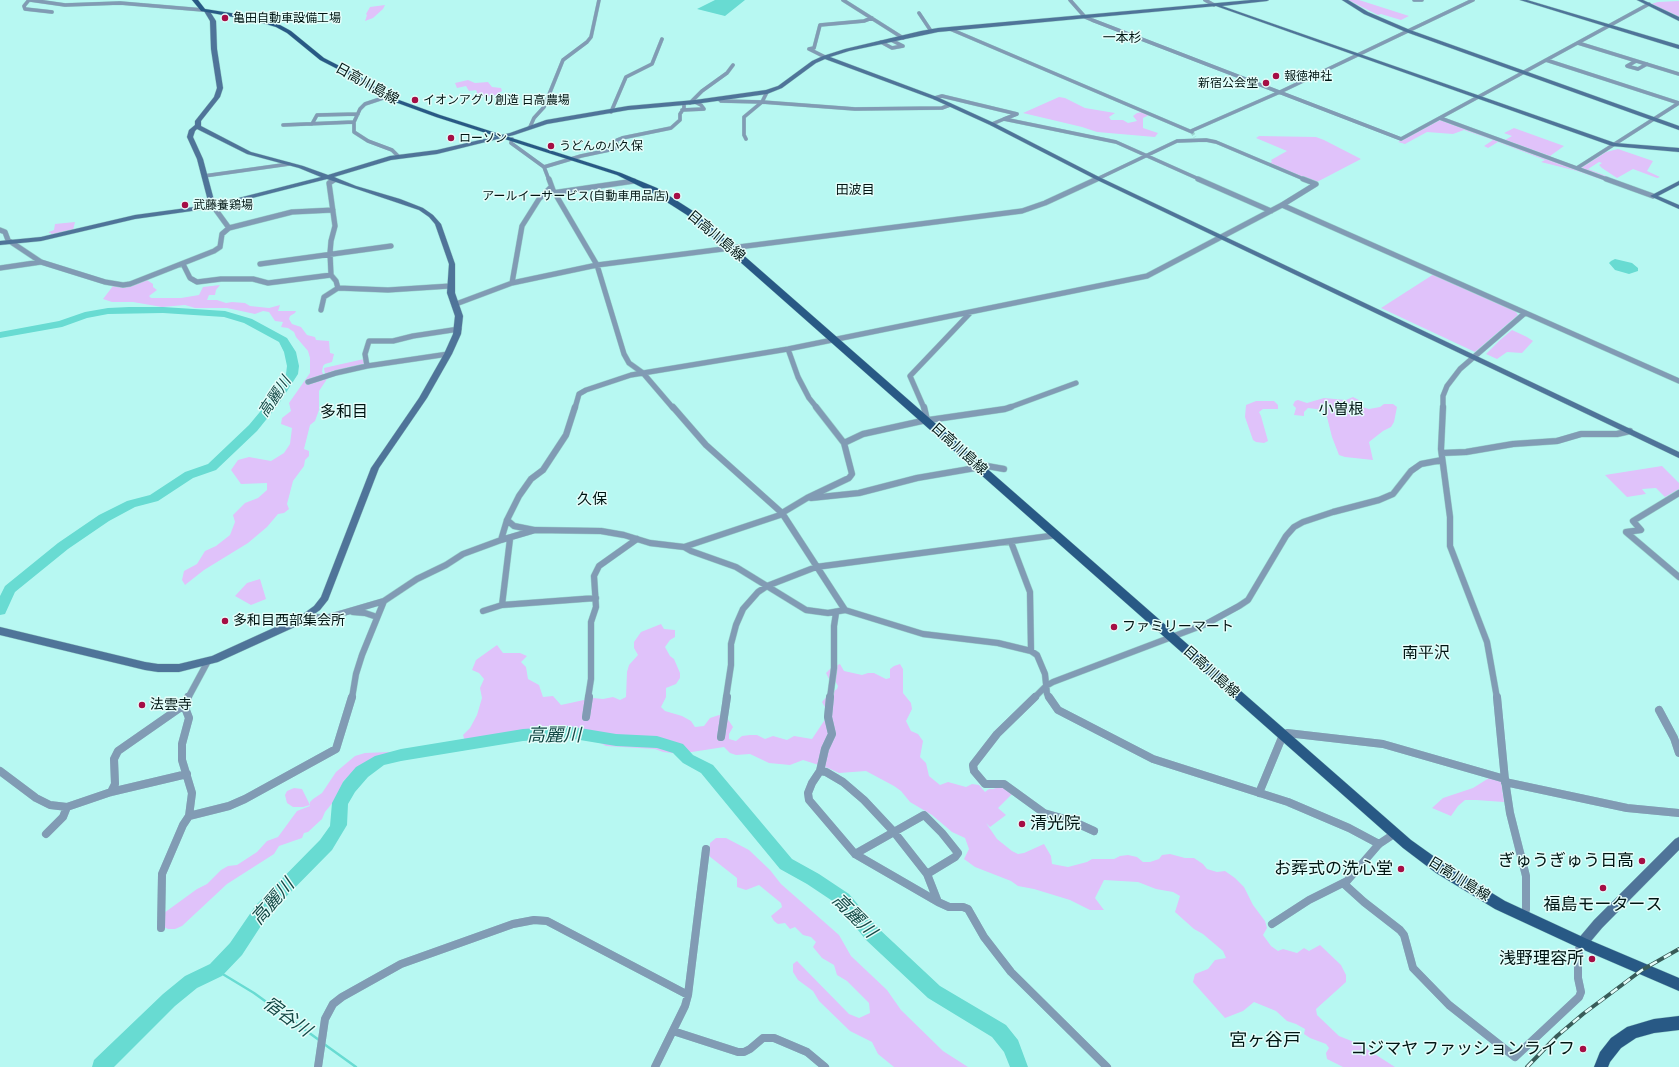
<!DOCTYPE html>
<html>
<head>
<meta charset="utf-8">
<style>
  body { margin:0 }
  canvas { display:block; background:#b7f8f2 }
</style>
</head>
<body>
<canvas width="1679" height="1067"></canvas>
<script>
const ctx = document.querySelector('canvas').getContext('2d');
ctx.lineJoin = 'round';
function paint(path, color) {
  ctx.fillStyle = color;
  ctx.fill(path, 'evenodd');
}
function shape(rows) {
  const path = new Path2D();
  for (const r of rows) {
    path.moveTo(r[0], r[1]);
    for (let i = 2; i < r.length; i += 2) path.lineTo(r[i], r[i + 1]);
  }
  return path;
}
function stroke(path, color, width, dash) {
  ctx.strokeStyle = color;
  ctx.lineWidth = width;
  ctx.lineCap = dash ? 'butt' : 'round';
  ctx.setLineDash(dash || []);
  ctx.stroke(path);
}
function label(font, color, halo, rows, align = 'center') {
  ctx.font = font + ' Cabin,"Noto Sans JP",sans-serif';
  ctx.lineWidth = 3;
  ctx.setLineDash([]);
  ctx.textBaseline = 'middle';
  ctx.strokeStyle = halo;
  ctx.fillStyle = color;
  for (const [text, x, y, turn = 0] of rows) {
    ctx.save();
    ctx.translate(x, y);
    ctx.rotate((+turn || 0) * Math.PI / 180);
    ctx.textAlign = isNaN(turn) ? turn : align;
    if (halo) ctx.strokeText(text, 0, 0);
    ctx.fillText(text, 0, 0);
    ctx.restore();
  }
}
paint(shape([
  [1348,0,1359,0,1409,16,1401,20,1381,14,1378,15],
  [1679,1,1679,17,1651,4,1658,2],
  [385,5,383,9,373,18,365,21,367,15,366,14,370,7],
  [468,80,475,83,488,82,492,87,501,88,502,91,496,95,485,97,478,95,476,90,469,91,466,86,457,88,455,83],
  [1059,97,1065,98,1085,108,1115,113,1109,117,1111,120,1123,120,1128,123,1137,121,1133,116,1137,113,1142,112,1149,115,1143,118,1143,128,1158,133,1155,137,1097,132,1082,127,1023,113],
  [1440,120,1642,194,1577,171,1541,162,1545,160,1498,142,1488,148,1484,146,1493,140,1464,130,1453,134,1427,132,1405,144,1398,142],
  [1514,128,1564,146,1550,156,1505,140,1512,136,1504,133],
  [1259,136,1316,137,1324,140,1361,159,1315,183,1269,163,1272,162,1271,160,1287,151,1256,138],
  [1618,149,1653,161,1647,171,1660,177,1657,178,1633,169,1617,178,1602,168,1599,165,1602,163,1599,162,1588,169,1609,177,1608,178,1581,168,1606,152],
  [75,222,73,230,51,236,51,233,49,233,49,232,54,230,55,224],
  [1434,274,1514,309,1518,315,1475,352,1381,308],
  [147,280,153,284,153,287,157,290,149,296,151,298,181,298,199,295,203,287,220,285,216,290,215,295,209,295,207,300,217,300,226,303,232,302,245,303,250,306,269,308,280,305,278,311,296,311,295,313,290,316,289,319,292,324,301,327,307,335,315,337,316,340,329,341,330,353,334,354,332,362,325,364,323,366,322,372,327,379,319,391,319,410,315,421,310,425,304,449,309,451,309,456,305,460,304,466,293,481,287,504,289,509,284,513,278,514,267,527,248,543,204,570,185,585,182,580,184,571,197,564,205,551,216,546,230,535,235,522,233,515,245,503,258,498,267,490,267,483,241,484,231,470,238,460,249,457,271,461,284,453,290,444,292,428,281,424,282,418,291,411,289,403,310,373,310,358,308,351,296,337,294,332,288,328,281,327,283,322,275,321,269,312,263,311,255,314,227,308,195,308,185,305,162,307,133,302,112,302,103,299,113,286,124,287],
  [1512,330,1527,337,1533,341,1522,353,1507,352,1497,359,1486,354,1499,341],
  [364,359,365,366,325,374,324,368],
  [1353,397,1359,400,1359,406,1369,409,1380,407,1384,404,1393,404,1397,407,1394,422,1391,427,1383,431,1369,442,1373,460,1345,457,1339,455,1332,437,1327,417,1324,410,1308,408,1304,412,1304,416,1294,415,1296,408,1293,405,1295,401,1298,400,1307,403,1324,398,1346,400],
  [1256,401,1274,401,1278,405,1278,409,1263,409,1259,412,1261,416,1268,441,1264,443,1256,442,1253,440,1245,417,1246,405],
  [1662,466,1679,483,1679,489,1665,497,1656,488,1642,489,1646,494,1627,497,1605,475],
  [260,579,266,599,251,605,235,596,247,583],
  [661,624,664,629,675,630,675,637,670,640,665,647,670,656,674,659,680,673,680,678,676,684,666,688,666,697,661,707,665,711,682,716,691,721,695,727,704,726,710,718,719,715,727,718,733,727,729,734,729,739,736,741,742,736,750,735,757,735,765,739,773,736,787,740,794,736,812,739,826,718,826,709,822,702,828,695,837,689,838,686,835,681,829,679,826,673,831,668,840,664,844,671,862,675,868,673,874,673,886,679,890,678,890,669,894,666,900,664,903,669,903,693,911,703,912,709,906,721,911,731,918,734,923,741,920,757,926,763,929,776,940,785,948,782,966,787,972,784,979,785,985,792,989,789,993,789,1002,786,1013,793,998,808,1006,815,990,827,986,823,997,839,1012,851,1018,854,1024,853,1044,844,1051,856,1052,864,1068,867,1087,862,1092,859,1114,859,1120,856,1128,855,1137,857,1143,862,1150,862,1159,859,1162,855,1170,854,1185,858,1194,858,1203,864,1207,869,1217,872,1225,871,1235,878,1244,887,1253,905,1265,921,1267,928,1263,935,1271,946,1278,951,1283,949,1297,953,1304,948,1309,951,1320,945,1341,965,1346,975,1346,982,1316,1009,1317,1015,1339,1036,1359,1044,1395,1067,1343,1067,1327,1059,1326,1053,1329,1048,1326,1044,1310,1038,1304,1034,1305,1029,1296,1024,1287,1021,1276,1011,1254,1002,1243,1011,1225,1018,1193,982,1195,974,1208,969,1215,960,1226,958,1223,951,1210,940,1203,934,1194,929,1175,912,1180,896,1173,892,1156,889,1138,882,1104,880,1095,898,1104,910,1090,910,1070,900,1034,889,1018,886,1011,881,975,867,964,859,969,849,965,838,952,832,932,815,910,802,901,791,894,786,866,771,839,773,828,768,803,760,790,765,769,763,750,754,736,755,730,753,724,747,679,754,663,752,655,749,606,746,593,739,575,736,536,735,524,740,501,740,466,744,463,735,470,728,477,715,482,698,480,688,484,679,479,673,472,670,476,660,497,645,503,653,520,653,527,656,521,662,526,667,528,679,539,685,543,697,553,696,561,705,593,698,603,699,613,697,620,700,626,697,627,672,629,665,638,655,634,648,634,642,641,632],
  [389,752,389,754,374,759,343,781,342,796,334,801,325,812,322,819,308,832,304,833,302,838,279,846,274,854,227,884,182,926,175,929,168,929,164,927,164,913,197,889,207,884,221,870,228,866,237,865,257,852,267,841,278,837,297,811,310,806,310,802,313,799,322,793,336,772,355,756,365,753],
  [1489,778,1501,781,1504,802,1476,800,1465,800,1458,806,1451,816,1432,808,1443,798,1473,788],
  [294,788,302,789,310,805,303,807,293,807,287,803,285,795,287,791],
  [716,838,726,838,749,850,770,870,781,884,839,935,851,956,887,990,901,1010,943,1051,968,1067,894,1067,878,1054,872,1042,850,1031,819,1001,813,991,798,980,793,972,793,964,797,961,849,1014,859,1018,870,1013,869,1003,847,981,837,975,834,965,822,958,813,947,816,942,811,937,803,935,795,927,790,929,785,923,778,924,774,921,771,916,782,907,781,903,759,885,746,890,737,887,737,878,709,856,710,843]
]), '#e0c2fa');
paint(shape([
  [715,0,745,0,725,16,697,9],
  [1615,259,1632,263,1638,268,1638,271,1629,274,1615,270,1609,263,1611,261]
]), '#68dbd2');
stroke(shape([
  [216,970,254,993,319,1040],
  [324,1044,356,1067]
]), '#68dbd2', 2.5);
paint(shape([
  [129,307,163,307,225,311,252,319,287,338,296,352,299,366,298,374,278,405,257,431,216,470,193,478,158,501,135,507,109,521,68,549,15,592,5,614,0,615,0,596,5,586,58,543,99,515,127,501,150,495,185,472,208,464,249,425,269,401,286,374,287,366,284,352,279,342,244,323,224,317,163,313,108,314,87,318,62,327,0,338,0,332,59,321,85,312,108,308,129,307],
  [568,726,616,734,657,736,683,744,693,755,713,765,792,859,819,874,849,894,878,928,940,986,1006,1025,1018,1040,1028,1067,1010,1067,1004,1052,992,1037,928,998,866,940,837,904,807,884,780,869,701,773,683,763,673,753,657,748,616,746,568,738,523,741,401,761,384,765,368,777,355,792,348,804,347,825,332,850,268,915,242,955,222,976,197,988,175,1006,114,1067,92,1067,94,1060,163,994,185,976,210,964,230,943,256,905,320,840,330,826,332,803,343,782,356,767,375,756,401,749,523,729,568,726]
]), '#68dbd2');
stroke(shape([
  [1192,132,1195,137]
]), '#9cd6d1', 3.5, [3.5, 2]);
const streetFar3 = shape([
  [29,0,24,6,25,9,52,12],
  [30,0,65,5,120,3,203,10],
  [843,0,903,38],
  [1070,0,1085,17,1092,20,1401,139,1649,4],
  [1205,0,1214,5],
  [1414,0,1422,0],
  [919,13,931,31],
  [950,29,1192,132],
  [881,42,892,48,903,46,891,40],
  [1578,43,1679,74],
  [809,49,814,48,820,25,864,21,872,18],
  [809,49,825,57],
  [1546,60,1679,103],
  [1636,61,1627,66,1638,69,1647,64],
  [386,97,365,104,360,109,354,122,354,132,368,141,392,150,398,156],
  [935,98,942,96,1017,114,1004,119],
  [719,99,721,101,762,102,855,109,942,108,950,105],
  [690,103,702,91,727,73,733,65],
  [682,110,704,109,701,105,695,102],
  [611,112,626,77,652,64,662,39],
  [1440,118,1609,180],
  [312,124,317,115,358,114],
  [992,124,1004,119,1116,142,1201,180],
  [283,125,354,122],
  [530,127,534,118,544,107,563,60,587,42,591,37,599,0],
  [1191,131,1280,92,1473,0],
  [512,139,511,143,544,167,549,180],
  [746,139,744,135,744,117,762,102,767,92],
  [544,167,581,156,614,149,616,148,617,140,622,138,671,128,680,120,680,114,684,108,684,103],
  [1577,168,1679,103],
  [204,176,289,164],
  [1095,180,1177,141,1206,140,1216,142,1306,180]
]);
const streetFar2 = shape([
  [549,179,553,190,597,265,624,354,629,363,643,373,673,408],
  [1198,179,1271,211],
  [1606,179,1653,196],
  [334,180,329,183,335,226,331,241,330,253,331,275,336,281,338,288,388,290,450,286],
  [552,193,634,181],
  [1282,205,1316,184,1303,179],
  [213,206,229,228],
  [0,230,5,232,8,240,41,262,105,282,123,285,130,284,214,251,220,247,222,234,229,228,292,212,333,210],
  [183,264,190,278,197,282,221,279,253,279,268,283,331,275],
  [260,264,391,246],
  [0,268,41,262],
  [512,283,522,226,539,199,551,187],
  [456,304,512,283,597,265,1022,211,1045,203,1097,179],
  [321,310,324,297,338,288],
  [788,349,798,377,809,398,817,408],
  [367,366,365,354,369,341,393,341,413,336,459,329],
  [308,382,336,373,367,366,448,354],
  [575,408,579,394,586,390,631,375,788,349,1147,276,1282,205,1679,381],
  [924,408,910,376,971,312],
  [1008,408,1076,383],
  [1443,408,1443,396,1447,386,1460,369,1525,313]
]);
const streetFar1 = shape([
  [673,407,706,445,782,513,845,610,923,634,998,643,1031,651],
  [924,407,927,420],
  [1443,407,1441,449,1450,517,1450,546,1487,642,1497,698],
  [844,443,863,434,922,421,1005,409,1011,407],
  [1442,453,1466,452,1513,444,1557,441,1581,434,1617,434,1630,431],
  [1679,493,1633,521,1641,530,1626,532,1679,577],
  [811,498,859,493,917,478,987,466,1004,469],
  [782,513,807,498,849,478,852,474,844,443,816,407],
  [507,520,514,526,534,530],
  [501,540,507,520,519,496,531,479,543,470,566,435,575,407],
  [1011,542,1030,592,1031,651,1037,655,1045,674,1047,694,1049,698],
  [684,547,783,514],
  [502,605,510,539],
  [483,611,502,605,596,598],
  [353,612,365,613,377,617],
  [306,616,326,618,384,601],
  [188,698,208,661],
  [352,698,356,674,362,655,384,601,417,579,446,565,463,554,501,540,535,530,601,531,624,535,650,543,684,547,691,551,736,567,806,610,828,613,845,610],
  [588,698,591,679,591,622,596,607,594,576,599,566,637,539],
  [726,698,731,665,731,644,736,625,743,609,758,592,767,586,816,567,1057,535],
  [830,698,834,668,834,626,836,613],
  [1034,698,1046,686,1053,682,1206,624,1239,606,1248,600,1286,536,1294,527,1303,522,1333,512,1379,500,1393,494,1411,471,1421,464,1442,460]
]);
const street = shape([
  [1035,697,997,734,973,765,974,771,985,784,1004,784,1044,813,1072,821,1094,831],
  [1049,697,1058,710,1153,759,1288,802,1349,828,1379,844],
  [1497,697,1505,780,1510,813,1526,876,1526,909,1524,917],
  [1659,710,1674,738,1679,753],
  [586,717,589,697],
  [721,737,727,697],
  [0,771,36,798,50,805,67,807],
  [820,771,825,749,832,734,828,717,830,697],
  [820,771,826,772,843,782,864,800,894,832,927,874,938,902,855,854,809,800,808,793,812,783,820,771],
  [1505,782,1627,808,1679,813],
  [111,792,115,784,114,759,118,751,184,705,188,697],
  [1259,793,1283,735,1287,733,1383,744,1505,779],
  [189,816,229,806,245,799,336,749,352,697],
  [46,834,63,817,67,807,111,792,187,774],
  [855,854,924,815,942,833,958,853,955,857,927,874],
  [1343,883,1364,902,1400,930,1404,935,1413,968,1449,1005,1515,1057,1579,997,1581,992,1578,978,1578,963,1579,949,1582,943],
  [938,902,949,907,963,907,968,909,984,937,1011,972,1107,1067],
  [1272,924,1309,900,1347,881,1379,844,1394,834],
  [161,928,162,874,183,825,189,816,192,793,182,760,182,744,189,718,184,705],
  [673,1031,738,1052,744,1052,750,1049,763,1038,774,1038,807,1052,825,1067],
  [318,1067,325,1019,333,1004,342,997,401,964,513,924,534,920,547,921,688,995],
  [655,1067,685,1006,688,995,706,849]
]);
const secondary = shape([
  [1251,0,1269,0,1267,1,1222,6,1615,143,1679,148,1679,152,1612,146,1216,6,938,32,849,51,830,57,937,97,994,123,1099,177,1679,452,1679,458,1095,179,990,125,933,99,825,59,816,63,782,88,767,94,695,104,628,110,547,124,514,135,437,154,391,160,334,177,356,186,400,199,423,208,433,215,441,224,455,264,455,293,463,316,461,334,452,354,427,398,379,468,328,600,320,610,297,626,218,662,179,672,158,672,145,670,0,635,0,627,145,662,158,664,179,664,212,656,291,620,303,614,314,606,321,597,371,468,419,398,444,354,453,334,455,316,447,293,449,264,435,224,429,217,419,210,327,179,213,208,135,219,41,241,0,245,0,241,41,237,135,215,209,205,197,159,187,137,189,130,195,125,195,121,214,97,217,88,211,49,210,21,204,11,205,10,209,10,216,21,217,49,223,88,220,97,201,121,201,126,251,152,303,166,328,175,390,156,437,150,510,133,546,120,628,106,695,100,766,90,778,86,812,61,823,56,845,49,921,31,938,28,1251,0],
  [197,129,247,154,299,168,321,177,215,204,203,159,193,137,195,131,197,129],
  [1342,0,1348,0,1368,12,1410,30,1679,126,1679,130,1406,32,1364,14,1342,0],
  [1520,0,1527,0,1679,45,1679,49,1520,0],
  [1637,0,1643,0,1679,17,1679,21,1637,0],
  [1679,181,1679,185,1658,196,1679,205,1679,209,1650,196,1679,181],
  [1679,837,1679,850,1602,928,1586,947,1582,949,1578,947,1576,943,1578,939,1594,920,1675,839,1679,837]
]);
const primary = shape([
  [192,0,198,0,205,9,256,17,280,25,291,31,324,58,359,76,388,96,440,115,621,173,657,188,693,211,1411,840,1446,865,1505,901,1587,939,1679,978,1679,991,1577,947,1495,909,1436,873,1403,848,687,215,651,192,617,175,436,117,384,98,355,78,320,60,287,33,276,27,255,21,201,11,192,0],
  [1679,1016,1679,1030,1654,1033,1636,1038,1621,1048,1610,1062,1608,1067,1594,1067,1600,1052,1611,1038,1627,1027,1654,1019,1679,1016]
]);
stroke(streetFar3, '#9ad4ce', 4);
stroke(streetFar2, '#9ad4ce', 6);
stroke(streetFar1, '#9ad4ce', 7);
stroke(street, '#9ad4ce', 8);
stroke(secondary, '#9ad4ce', 1);
stroke(primary, '#9ad4ce', 1);
stroke(streetFar3, '#819bb4', 3.5);
stroke(streetFar2, '#819bb4', 5);
stroke(streetFar1, '#819bb4', 6);
stroke(street, '#819bb4', 8);
paint(secondary, '#4f7499');
paint(primary, '#285985');
const rail = shape([
  [1527,1067,1557,1036,1583,1014,1642,970,1679,949]
]);
stroke(rail, '#395c59', 4);
stroke(rail, '#e4fdfa', 2.5, [8]);
for (const [x, y, r, color] of [
  [225,18,4,"#a50e45"],
  [1276,76,4,"#a50e45"],
  [1266,83,4,"#a50e45"],
  [415,100,4,"#a50e45"],
  [451,138,4,"#a50e45"],
  [551,146,4,"#a50e45"],
  [677,196,4,"#a50e45"],
  [185,205,4,"#a50e45"],
  [225,621,4,"#a50e45"],
  [1114,627,4,"#a50e45"],
  [142,705,4,"#a50e45"],
  [1022,824,4,"#a50e45"],
  [1642,861,4,"#a50e45"],
  [1401,869,4,"#a50e45"],
  [1603,888,4,"#a50e45"],
  [1592,959,4,"#a50e45"],
  [1583,1049,4,"#a50e45"]
]) {
  const dot = new Path2D();
  dot.arc(x, y, r, 0, 2 * Math.PI);
  ctx.fillStyle = color;
  ctx.fill(dot);
  stroke(dot, '#e4fdfa', 1.5);
}
label('12px', '#001513', '#e4fdfa', [
  ["亀田自動車設備工場",233,18],
  ["報徳神社",1284,76],
  ["新宿公会堂",1258,83,"right"],
  ["イオンアグリ創造 日高農場",423,100],
  ["ローソン",459,138],
  ["うどんの小久保",559,146],
  ["アールイーサービス(自動車用品店)",669,196,"right"],
  ["武藤養鶏場",193,205]
], 'left');
label('13px', '#001513', '#e4fdfa', [
  ["一本杉",1122,38]
]);
label('13px', '#001513', '#e4fdfa', [
  ["田波目",855,190]
]);
label('14px', '#001513', '#e4fdfa', [
  ["日高川島線",367,84,29],
  ["日高川島線",716,236,40],
  ["日高川島線",959,449,42],
  ["日高川島線",1211,672,42],
  ["日高川島線",1459,879,32]
]);
label('14px', '#001513', '#e4fdfa', [
  ["多和目西部集会所",233,621],
  ["ファミリーマート",1122,627],
  ["法雲寺",150,705]
], 'left');
label('italic 15px', '#144845', '#e4fdfa', [
  ["高麗川",275,397,-56]
]);
label('15px', '#001513', '#e4fdfa', [
  ["小曽根",1341,410],
  ["久保",592,500]
]);
label('16px', '#001513', '#e4fdfa', [
  ["多和目",344,412],
  ["南平沢",1426,653]
]);
label('17px', '#001513', '#e4fdfa', [
  ["清光院",1030,824,"left"],
  ["ぎゅうぎゅう日高",1634,861],
  ["お葬式の洗心堂",1393,869],
  ["福島モータース",1603,905,"center"],
  ["浅野理容所",1584,959],
  ["コジマヤ ファッションライフ",1575,1049]
], 'right');
label('italic 18px', '#144845', '#e4fdfa', [
  ["高麗川",554,736],
  ["高麗川",273,902,-49],
  ["高麗川",854,916,45],
  ["宿谷川",287,1017,36]
]);
label('18px', '#001513', '#e4fdfa', [
  ["宮ヶ谷戸",1265,1041]
]);
</script>
</body>
</html>
